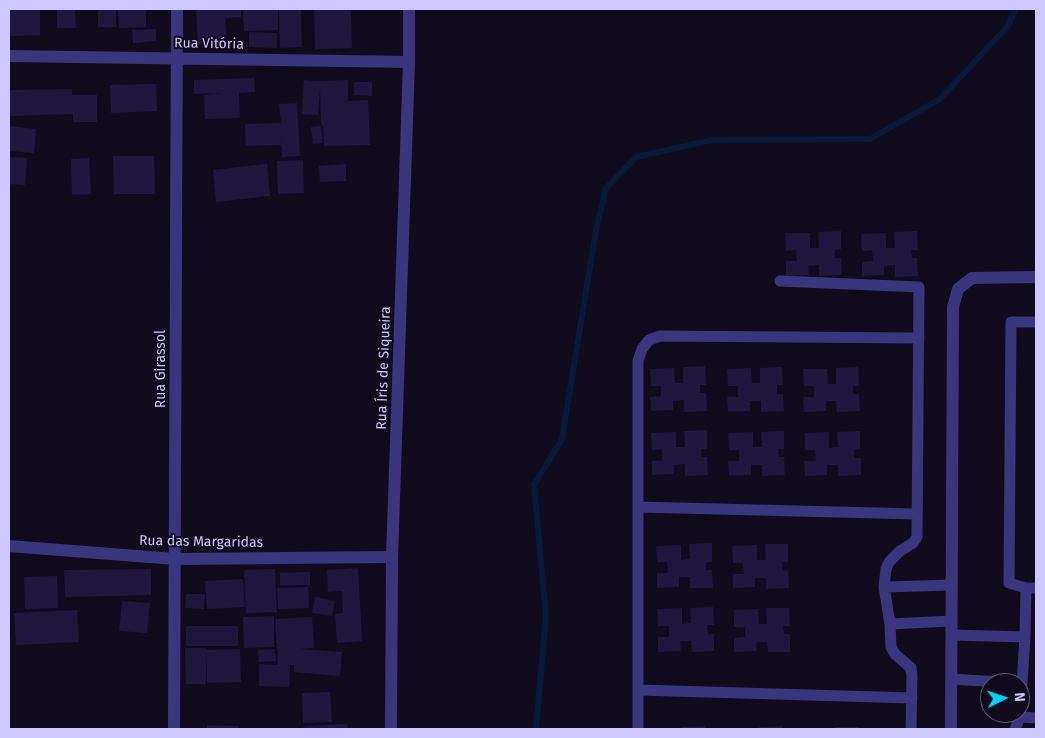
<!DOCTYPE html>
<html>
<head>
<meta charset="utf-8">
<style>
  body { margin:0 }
  #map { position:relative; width:1045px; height:738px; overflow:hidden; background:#0f0b1d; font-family:"Fira Sans",sans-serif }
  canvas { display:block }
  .frame { position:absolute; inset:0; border:10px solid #cfc7ff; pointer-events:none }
  .north { position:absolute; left:980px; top:673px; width:50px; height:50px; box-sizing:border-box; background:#0f0b1d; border:1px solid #5c5677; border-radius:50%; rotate:86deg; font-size:14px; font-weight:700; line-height:20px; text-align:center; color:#cfc7ff }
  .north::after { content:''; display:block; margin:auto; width:18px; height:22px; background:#00d0f2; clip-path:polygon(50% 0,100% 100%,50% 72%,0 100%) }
</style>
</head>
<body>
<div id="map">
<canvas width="1045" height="738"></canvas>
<div class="frame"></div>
<div class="north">N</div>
</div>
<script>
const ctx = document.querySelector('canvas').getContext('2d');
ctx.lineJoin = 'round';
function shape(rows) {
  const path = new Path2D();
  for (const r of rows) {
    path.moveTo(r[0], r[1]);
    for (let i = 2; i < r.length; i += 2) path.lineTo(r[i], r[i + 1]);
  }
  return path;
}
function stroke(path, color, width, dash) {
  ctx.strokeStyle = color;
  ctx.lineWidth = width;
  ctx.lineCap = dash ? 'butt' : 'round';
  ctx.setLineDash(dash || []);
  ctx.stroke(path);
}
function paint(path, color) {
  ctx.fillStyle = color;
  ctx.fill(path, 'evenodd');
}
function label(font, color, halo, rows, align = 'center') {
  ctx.font = font + ' "Fira Sans",sans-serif';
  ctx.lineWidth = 4;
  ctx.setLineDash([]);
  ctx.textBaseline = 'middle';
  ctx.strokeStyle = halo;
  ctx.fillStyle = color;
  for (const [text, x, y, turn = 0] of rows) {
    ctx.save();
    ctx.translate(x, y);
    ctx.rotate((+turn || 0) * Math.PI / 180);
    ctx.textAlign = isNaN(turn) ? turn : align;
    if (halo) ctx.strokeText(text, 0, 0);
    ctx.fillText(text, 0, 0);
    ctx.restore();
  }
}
stroke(shape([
  [536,729,546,616,534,485,562,439,596,230,606,188,636,157,712,140,870,139,940,99,1007,27,1016,9]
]), '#071839', 6);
paint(shape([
  [9,9,40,9,40,35,9,36],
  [57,9,75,9,76,28,57,28],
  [98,9,116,9,116,27,98,27],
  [118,9,146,9,146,27,119,28],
  [196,9,241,9,241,17,225,18,227,43,198,45],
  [243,9,278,9,278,30,244,31],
  [279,9,301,9,302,47,280,48],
  [351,9,352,48,315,49,314,10],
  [156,29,156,41,133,43,132,30],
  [249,32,277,33,277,48,249,47],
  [254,78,255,92,239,93,240,118,205,119,204,95,223,93,194,94,194,80],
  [304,80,321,81,348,80,348,101,368,100,370,145,324,146,323,125,321,126,320,89,318,115,302,114],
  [354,82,372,82,372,96,354,95],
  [156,84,157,111,111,113,110,85],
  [72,89,72,95,97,95,97,122,73,122,73,114,9,116,9,90],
  [297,103,300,156,282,157,281,135,281,145,246,146,245,124,281,123,279,104],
  [9,126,36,129,34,153,9,151],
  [321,126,323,143,313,144,311,127],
  [113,156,154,156,155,194,114,194],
  [9,157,27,158,25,185,9,184],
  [89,158,91,194,72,195,71,159],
  [303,160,304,193,278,194,277,161],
  [267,164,270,196,216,202,213,170],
  [346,164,346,181,320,182,319,166],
  [841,231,841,249,835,250,835,258,841,258,842,275,819,276,819,265,808,266,809,275,786,276,786,261,797,261,796,250,786,251,785,233,810,233,810,248,819,248,818,232],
  [917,231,918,250,911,250,912,258,917,258,918,276,895,277,895,265,884,266,884,275,862,276,862,262,873,261,872,250,862,251,861,234,886,233,886,248,895,248,894,232],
  [705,366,706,385,700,385,700,393,706,393,707,411,684,412,684,400,673,401,673,410,651,411,650,397,661,396,661,386,651,386,650,369,674,368,675,383,683,383,683,367],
  [782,367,783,385,777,385,777,394,783,394,784,411,761,412,761,401,750,401,750,411,728,411,727,397,738,397,738,386,728,386,727,369,751,368,752,383,760,383,760,368],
  [858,367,859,386,853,386,853,394,859,394,860,411,837,412,836,401,826,401,826,411,804,412,803,397,814,397,814,386,804,386,803,369,827,369,828,384,836,384,836,368],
  [707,430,707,449,701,449,702,457,707,457,708,475,685,476,685,464,674,465,674,474,652,475,652,461,662,460,662,449,652,450,651,433,676,432,676,447,685,447,684,431],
  [784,431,784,449,778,449,779,457,784,457,785,475,762,476,762,465,751,465,751,475,729,475,728,461,739,461,739,450,729,450,728,433,753,432,753,447,762,447,761,432],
  [860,431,860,449,854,450,854,458,861,458,861,475,838,476,838,465,827,465,827,475,805,476,804,461,816,461,815,450,805,450,805,433,829,432,829,448,838,447,837,432],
  [712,543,712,562,706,562,706,570,712,570,713,588,690,588,690,577,679,577,679,587,657,588,657,573,668,573,667,562,657,562,656,546,681,545,681,560,690,559,689,544],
  [765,544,788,544,788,562,782,562,783,571,788,570,789,588,766,589,766,578,755,578,755,587,733,588,733,574,744,574,743,563,733,563,732,546,757,545,757,560,766,560],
  [358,568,362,641,337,643,335,614,343,613,342,591,328,592,327,570],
  [151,569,151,595,65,597,64,570],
  [275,569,277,612,246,613,244,570],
  [310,572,310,585,280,586,280,573],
  [57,576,58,608,25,609,24,577],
  [243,579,245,607,207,609,205,581],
  [308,587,309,608,278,609,277,588],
  [186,594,205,594,204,609,185,608],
  [315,597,335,601,332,616,312,613],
  [122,601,150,603,147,633,119,631],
  [713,607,714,625,707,625,708,634,714,634,714,651,692,652,691,641,680,641,681,651,658,652,658,637,669,637,669,626,658,626,657,609,682,608,682,624,691,623,690,608],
  [766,608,789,608,790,626,783,626,784,634,790,634,790,652,768,652,767,642,756,642,757,651,734,652,734,638,745,637,745,627,734,627,734,610,758,609,759,624,767,624],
  [77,610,79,642,16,645,14,613],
  [274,616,274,647,244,648,243,617],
  [312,617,314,648,300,649,342,652,340,676,294,672,294,665,290,665,289,687,259,686,259,664,278,665,275,619],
  [186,626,238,626,238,646,186,646],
  [185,648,206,648,206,684,186,684],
  [240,649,241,682,207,683,206,650],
  [275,649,276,661,259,662,258,650],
  [330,692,332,722,303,723,302,693],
  [347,724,348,729,305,729,304,726],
  [207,725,238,726,238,729,207,729],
  [705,726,705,729,682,729,682,727],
  [782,726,782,729,759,729,759,727],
  [835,727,858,727,858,729,835,729]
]), '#20173e');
stroke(shape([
  [780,281,919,287,917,537,913,543,900,551,889,562,886,569,884,587],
  [1036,322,1011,322,1009,583,1026,588,1036,588],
  [638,507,917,514],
  [952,621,890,624,884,587,952,585],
  [890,624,891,647,895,654,911,668,912,676,911,729],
  [952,635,1025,637,1022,683,1020,683],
  [1025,637,1026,588],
  [951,679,1017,683],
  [1022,683,1020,717,1036,718],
  [638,690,912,698],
  [638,729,638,361,642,349,649,340,660,336,919,338],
  [1015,729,1020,717]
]), '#3a357d', 11);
stroke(shape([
  [9,56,409,62],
  [9,546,175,559,392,557],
  [174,729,177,9],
  [951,729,953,307,958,289,972,278,1036,277]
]), '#3a357d', 12);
stroke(shape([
  [391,729,392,557,409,62,409,9]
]), '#3a357d', 12);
label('14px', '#cfc7ff', '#0f0b1d', [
  ["Rua Vitória",209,44,1],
  ["Rua Íris de Siqueira",384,368,-88],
  ["Rua Girassol",161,369,-90],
  ["Rua das Margaridas",201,542,1]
]);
</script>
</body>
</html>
